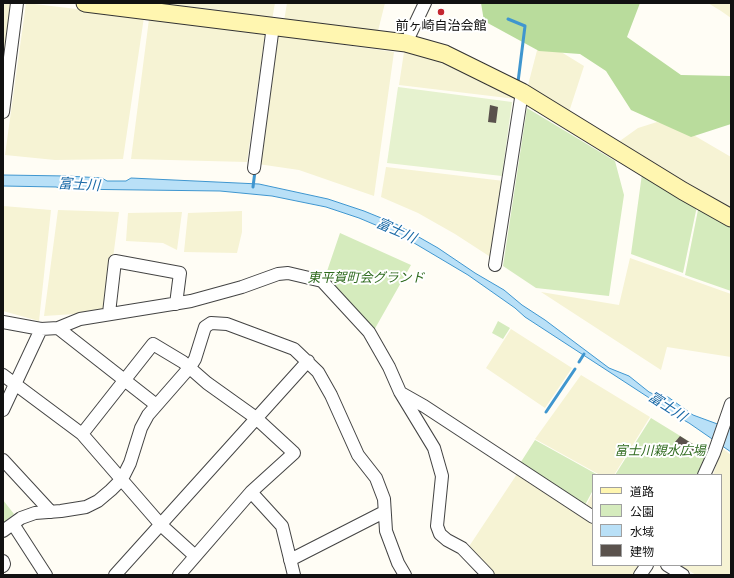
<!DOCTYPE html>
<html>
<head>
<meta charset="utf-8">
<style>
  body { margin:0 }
  #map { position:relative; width:734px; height:578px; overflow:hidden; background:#fffdf5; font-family:"Zilla Slab","Noto Sans JP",serif }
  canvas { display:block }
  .frame { position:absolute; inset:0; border:4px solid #111; pointer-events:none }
  .legend { position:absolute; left:592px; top:474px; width:130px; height:92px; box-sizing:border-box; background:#fff; border:1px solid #a0a0a0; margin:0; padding:5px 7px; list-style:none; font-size:12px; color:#111 }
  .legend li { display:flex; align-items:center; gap:8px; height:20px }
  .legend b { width:20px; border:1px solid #a0a0a0 }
</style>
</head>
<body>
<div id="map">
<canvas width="734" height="578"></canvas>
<div class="frame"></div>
<ul class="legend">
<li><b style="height:5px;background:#fff6b0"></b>道路</li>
<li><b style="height:11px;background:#d5ebbd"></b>公園</li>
<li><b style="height:11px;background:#b9e0f7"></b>水域</li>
<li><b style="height:11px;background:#5a524d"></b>建物</li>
</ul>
</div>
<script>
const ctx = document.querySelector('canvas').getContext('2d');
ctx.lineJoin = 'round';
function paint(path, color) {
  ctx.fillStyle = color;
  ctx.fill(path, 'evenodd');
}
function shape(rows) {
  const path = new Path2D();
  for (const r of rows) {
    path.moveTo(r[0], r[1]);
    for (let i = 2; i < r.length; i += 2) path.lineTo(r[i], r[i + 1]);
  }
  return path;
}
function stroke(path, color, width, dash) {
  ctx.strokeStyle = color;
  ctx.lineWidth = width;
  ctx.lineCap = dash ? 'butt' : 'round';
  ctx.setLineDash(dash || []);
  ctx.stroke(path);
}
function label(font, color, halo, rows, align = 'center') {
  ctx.font = font + ' "Zilla Slab","Noto Sans JP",serif';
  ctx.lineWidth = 4;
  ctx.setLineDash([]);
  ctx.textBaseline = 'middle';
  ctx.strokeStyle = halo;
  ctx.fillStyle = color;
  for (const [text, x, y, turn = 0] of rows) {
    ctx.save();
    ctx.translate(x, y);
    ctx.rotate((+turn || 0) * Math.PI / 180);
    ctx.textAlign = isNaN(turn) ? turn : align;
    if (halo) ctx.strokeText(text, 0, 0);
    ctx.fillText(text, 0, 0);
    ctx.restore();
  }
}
paint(shape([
  [3,3,12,3,3,59],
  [26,3,144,17,123,159,55,160,5,155],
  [154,3,275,3,272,20,221,10],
  [287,3,385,3,378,31,284,21],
  [708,3,731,3,731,18,721,11],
  [149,19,265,35,247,162,131,159],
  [275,35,394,52,374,196,299,170,258,164],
  [540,39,584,66,568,115,527,89],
  [404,52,437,61,467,74,516,99,399,85],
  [657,122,678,126,731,157,731,208,617,143,638,128],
  [386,167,504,181,492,258,455,234,418,213,381,197],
  [3,206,51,210,39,321,3,311],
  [58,210,119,212,106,312,44,316],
  [242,211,242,232,237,253,184,252,188,213],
  [182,212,177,250,163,243,126,241,128,213],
  [630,258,731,294,731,357,667,347,661,370,541,292,619,305],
  [511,329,572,368,545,408,486,368],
  [581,375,650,417,614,475,600,475,535,439],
  [722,448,731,455,731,575,696,575,680,565,721,565,721,475,713,475],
  [519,471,593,522,593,565,642,565,636,575,492,575,468,548],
  [593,492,593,511,586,506]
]), '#f6f3d4');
paint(shape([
  [527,108,615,161,624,195,609,296,536,288,503,266],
  [642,174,697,206,683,273,631,254],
  [699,205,731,224,731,291,685,275],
  [340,233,411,265,373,332,360,314,324,280],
  [498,321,510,328,503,339,492,333],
  [651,418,708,453,698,475,615,475],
  [535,440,598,475,593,475,593,490,585,505,519,465],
  [3,500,14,514,3,523]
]), '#d5ebbd');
paint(shape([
  [481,3,640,3,627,37,681,75,731,76,731,124,691,137,631,110,606,71,580,54,539,51,484,21]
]), '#b9dc9c');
paint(shape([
  [398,87,512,102,502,176,387,163]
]), '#e6f2cf');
const water = shape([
  [3,175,67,176,102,178,107,181,126,181,131,178,259,184,328,199,364,211,396,224,438,248,475,273,504,290,522,305,545,320,609,368,629,376,649,392,657,396,668,397,693,415,731,429,731,452,689,423,657,405,654,401,525,317,515,308,468,275,404,237,359,218,326,207,272,196,220,191,65,189,56,187,3,186,3,175]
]);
paint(water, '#b9e0f7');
stroke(water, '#3f96cf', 1);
stroke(shape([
  [508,19,525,26,518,82],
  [253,187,255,171],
  [579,362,584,354],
  [546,412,575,369]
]), '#3f96cf', 3);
paint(shape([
  [490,105,498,107,496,123,488,122],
  [680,436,699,448,694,455,675,442]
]), '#5a524d');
const street = shape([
  [406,43,425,3],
  [3,112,17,3],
  [254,168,273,26],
  [495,265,522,92],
  [109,313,115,261,180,273,176,304],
  [3,322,41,329,58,328,80,319,191,301,242,287,278,274,288,273,322,281,369,332,389,367,400,392,434,448,442,476,437,526,440,534,447,540,462,548,488,575],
  [58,328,155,404],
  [3,375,82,434,161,525,194,555],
  [401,393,424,406,593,517],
  [3,410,41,329],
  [82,434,153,344,183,362,207,383,256,418,294,453,251,492,179,575],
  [3,460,51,512],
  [704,475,714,453,731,404],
  [251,492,282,526,294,575],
  [13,524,46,575],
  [3,531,21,518,35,513,61,511,86,507,98,501,111,490,122,479,130,463,141,428,148,415,190,367,195,359,205,327,211,323,227,324,294,349,318,372,331,395,358,455,376,478,384,499,386,531,398,563,405,575],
  [290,560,384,512],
  [3,561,4,564,3,566],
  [667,565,683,575],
  [115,575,308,361],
  [640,575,647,565]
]);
const secondary = shape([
  [85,3,406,43,445,54,522,92,683,191,731,218]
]);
stroke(street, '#444', 14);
stroke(secondary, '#333', 19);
stroke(street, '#fff', 12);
stroke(secondary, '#fff6b0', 17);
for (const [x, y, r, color] of [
  [441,12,4,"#c4262e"]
]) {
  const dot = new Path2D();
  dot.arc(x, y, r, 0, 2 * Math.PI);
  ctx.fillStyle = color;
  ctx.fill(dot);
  stroke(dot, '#fff', 1.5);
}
label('13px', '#111', '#fff', [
  ["前ヶ崎自治会館",441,26]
]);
label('italic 13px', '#2f6b1f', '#fff', [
  ["東平賀町会グランド",366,278],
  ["富士川親水広場",660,451]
]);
label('italic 14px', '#1768a6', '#fff', [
  ["富士川",79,185,3],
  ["富士川",396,231,24],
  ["富士川",667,407,33]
]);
</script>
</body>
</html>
